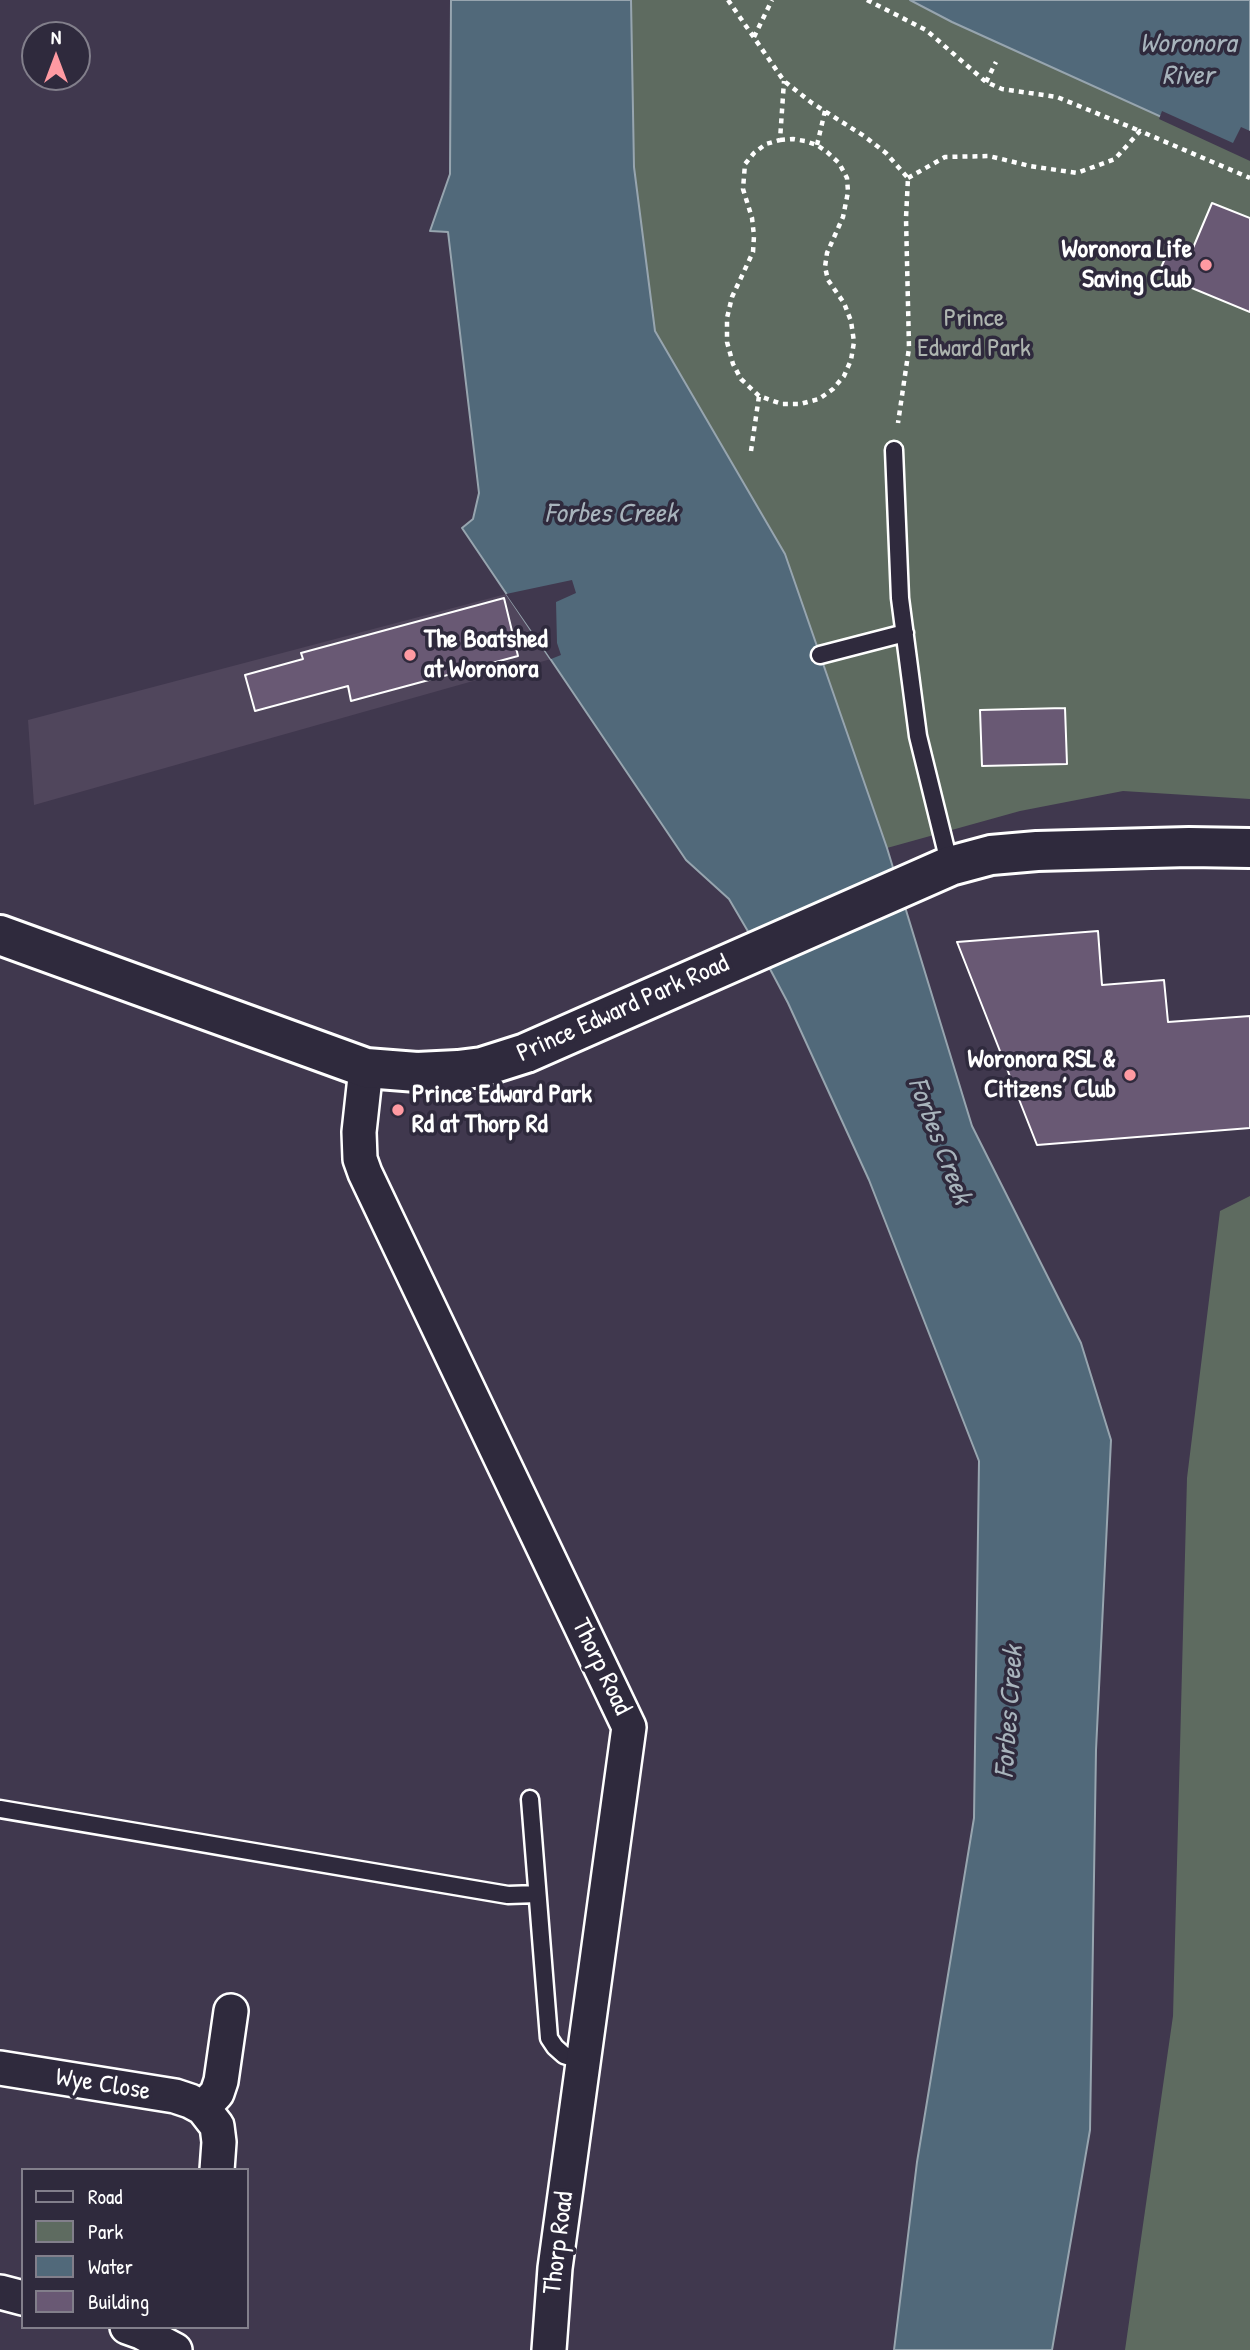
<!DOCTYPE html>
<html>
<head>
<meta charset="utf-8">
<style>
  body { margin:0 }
  #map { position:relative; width:1250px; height:2350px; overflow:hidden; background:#40384e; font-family:"Patrick Hand",sans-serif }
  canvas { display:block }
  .legend { position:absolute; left:21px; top:2168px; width:228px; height:161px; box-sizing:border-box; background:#2f2a3d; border:2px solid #827f8b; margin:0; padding:9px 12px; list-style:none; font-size:21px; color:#fff }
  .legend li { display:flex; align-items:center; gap:14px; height:35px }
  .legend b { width:35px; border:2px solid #827f8b }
  .north { position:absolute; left:21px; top:21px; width:70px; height:70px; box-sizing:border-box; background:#2f2a3d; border:2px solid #827f8b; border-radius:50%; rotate:0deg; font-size:19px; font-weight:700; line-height:28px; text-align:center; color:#fff }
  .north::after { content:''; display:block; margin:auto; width:24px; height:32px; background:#ff9aa2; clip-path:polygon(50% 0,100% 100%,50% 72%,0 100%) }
</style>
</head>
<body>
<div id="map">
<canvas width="1250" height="2350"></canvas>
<ul class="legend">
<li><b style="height:9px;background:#2f2a3d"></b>Road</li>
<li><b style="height:19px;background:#5e6b60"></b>Park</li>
<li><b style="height:19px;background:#51697a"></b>Water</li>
<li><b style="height:19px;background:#695974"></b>Building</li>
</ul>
<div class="north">N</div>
</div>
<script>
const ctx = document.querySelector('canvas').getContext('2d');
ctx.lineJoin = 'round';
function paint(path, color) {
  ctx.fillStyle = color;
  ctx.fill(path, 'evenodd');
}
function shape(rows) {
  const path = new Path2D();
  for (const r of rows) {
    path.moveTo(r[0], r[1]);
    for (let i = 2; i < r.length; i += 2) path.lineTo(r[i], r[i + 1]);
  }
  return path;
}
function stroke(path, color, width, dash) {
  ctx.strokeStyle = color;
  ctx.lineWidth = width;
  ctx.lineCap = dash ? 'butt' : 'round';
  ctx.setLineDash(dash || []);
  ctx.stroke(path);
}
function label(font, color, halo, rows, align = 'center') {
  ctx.font = font + ' "Patrick Hand",sans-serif';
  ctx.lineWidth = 7;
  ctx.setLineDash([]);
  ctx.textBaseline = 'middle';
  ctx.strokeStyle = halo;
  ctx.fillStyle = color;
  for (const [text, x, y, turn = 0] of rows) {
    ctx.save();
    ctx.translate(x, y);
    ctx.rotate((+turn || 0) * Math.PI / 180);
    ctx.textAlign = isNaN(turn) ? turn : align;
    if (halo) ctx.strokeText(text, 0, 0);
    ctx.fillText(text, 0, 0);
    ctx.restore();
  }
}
paint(shape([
  [506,594,551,659,34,805,28,720]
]), '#50465c');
paint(shape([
  [631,0,910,0,952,22,1250,157,1250,799,1123,791,1020,811,887,848,785,554,655,331,634,167],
  [1250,1196,1250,2350,1125,2350,1173,2016,1187,1478,1220,1211]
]), '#5e6b60');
const water = shape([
  [451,0,631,0,634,167,655,331,785,554,887,848,972,1126,1081,1343,1111,1440,1096,1750,1090,2130,1052,2350,894,2350,917,2162,974,1818,979,1461,869,1180,788,1003,770,969,729,899,686,860,462,528,473,519,479,493,448,232,430,231,450,174,451,0],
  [910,0,1250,0,1250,157,952,22,910,0]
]);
paint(water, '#51697a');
stroke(water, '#97a5af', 2);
paint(shape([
  [1162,111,1233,143,1241,127,1250,131,1250,161,1159,119],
  [572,580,576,593,556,602,557,643,561,655,551,659,506,594]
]), '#40384e');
const building = shape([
  [1212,203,1250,218,1250,312,1158,274,1170,248,1190,255,1212,203],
  [504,598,518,656,351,701,348,686,255,711,245,675,303,659,301,653,504,598],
  [1065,708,1067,764,982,766,980,710,1065,708],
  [1098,931,1102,985,1164,980,1168,1022,1250,1016,1250,1128,1037,1145,957,942,1098,931]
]);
paint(building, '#695974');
stroke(building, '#fff', 2);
const service = shape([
  [894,450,900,598,918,736,950,866],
  [820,655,905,633],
  [530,1799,549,2038,555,2047,564,2055,583,2061],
  [0,1809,508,1895,537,1894]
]);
const minor = shape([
  [366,1068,359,1132,360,1159,365,1173,629,1727,555,2268,549,2350],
  [0,2068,175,2096,190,2101,203,2108,217,2126,219,2142,217,2170],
  [203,2108,217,2093,221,2081,231,2011],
  [0,2292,23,2298],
  [127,2327,141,2332,175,2350]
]);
const tertiary = shape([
  [0,935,366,1068,417,1072,458,1070,482,1067,526,1053,950,866,991,855,1037,851,1189,847,1250,848]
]);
stroke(service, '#fff', 21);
stroke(minor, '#fff', 38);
stroke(tertiary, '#fff', 44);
stroke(shape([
  [728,0,784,81,812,103,864,136,886,153,908,178,906,218,909,348,898,423],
  [867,0,926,30,986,82,1002,89,1057,97,1140,131],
  [754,37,772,0],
  [986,82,996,62],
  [780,140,793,139,805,141,817,145,827,152,839,163,847,178,848,192,843,217,827,253,825,267,828,280,844,303,851,321,854,342,851,360,844,376,833,389,819,399,800,404,782,404,759,396,741,379,733,364,727,342,727,318,732,297,753,252,754,236,752,218,743,189,745,164,754,153,766,144,780,140,784,81],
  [817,145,825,111],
  [908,178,945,157,989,156,1030,166,1077,173,1115,159,1140,131,1250,178],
  [751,451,759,396]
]), '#fff', 4.5, [5, 5]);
stroke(service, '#2f2a3d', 16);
stroke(minor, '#2f2a3d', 33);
stroke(tertiary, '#2f2a3d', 38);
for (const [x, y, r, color] of [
  [1206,265,7,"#ff9aa2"],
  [410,655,7,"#ff9aa2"],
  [1130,1075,7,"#ff9aa2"],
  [398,1110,7,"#ff9aa2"]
]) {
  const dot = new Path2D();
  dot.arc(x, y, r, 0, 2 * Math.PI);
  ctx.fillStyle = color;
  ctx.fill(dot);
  stroke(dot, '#2f2a3d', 2.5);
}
label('bold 26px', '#fff', '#2f2a3d', [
  ["Woronora Life",1192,250],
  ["Saving Club",1192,280],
  ["The Boatshed",424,640,"left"],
  ["at Woronora",424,670,"left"],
  ["Woronora RSL &",1116,1060],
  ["Citizens’ Club",1116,1090],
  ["Prince Edward Park",412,1095,"left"],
  ["Rd at Thorp Rd",412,1125,"left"]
], 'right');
label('26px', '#aeb5b0', '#2f2a3d', [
  ["Prince",974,319],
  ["Edward Park",974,349]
]);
label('26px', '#fff', '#2f2a3d', [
  ["Prince Edward Park Road",623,1009,-24],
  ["Thorp Road",601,1667,64],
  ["Wye Close",103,2085,9],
  ["Thorp Road",559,2243,-83]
]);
label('italic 28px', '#a8b4bc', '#2f2a3d', [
  ["Woronora",1188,45],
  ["River",1188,77],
  ["Forbes Creek",611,515],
  ["Forbes Creek",939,1141,69],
  ["Forbes Creek",1010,1712,-86]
]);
</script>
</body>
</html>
